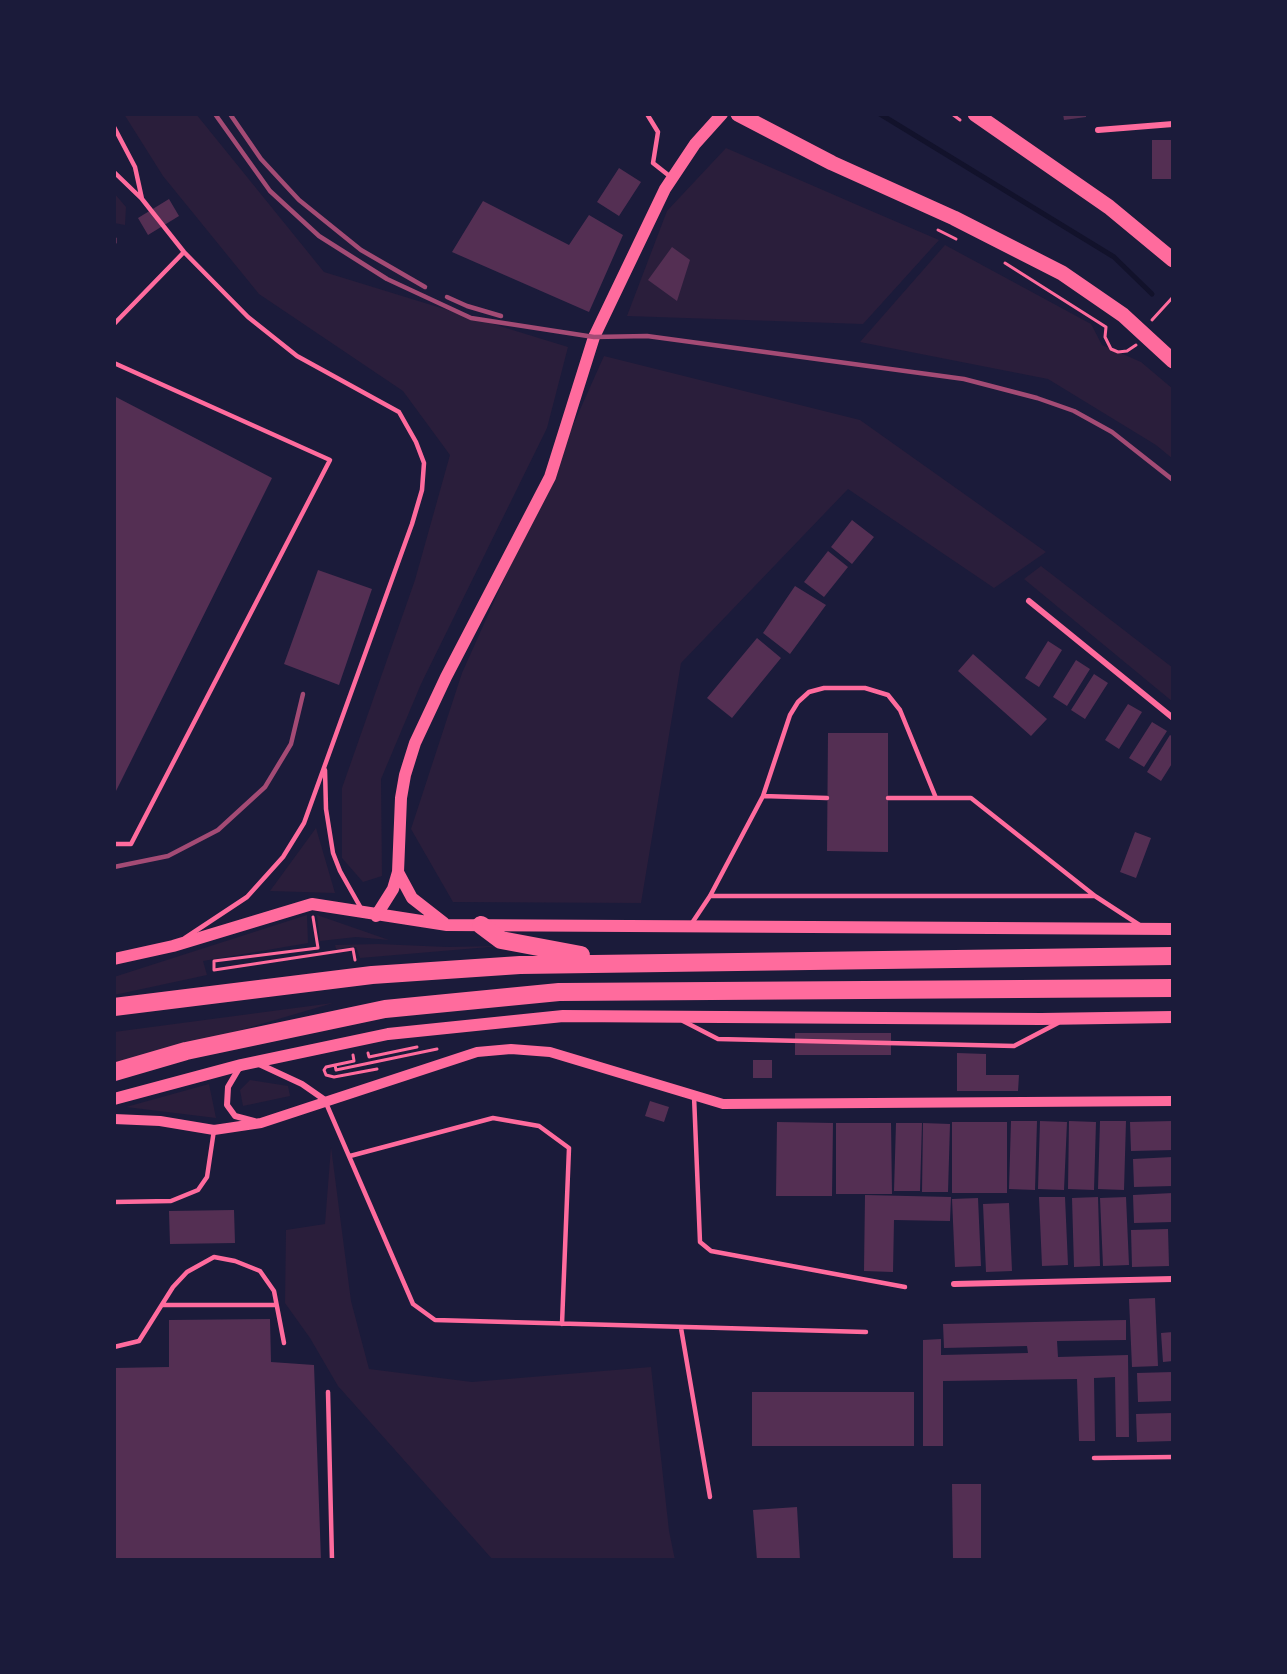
<!DOCTYPE html>
<html>
<head>
<meta charset="utf-8">
<style>
  body { margin:0 }
  #map { position:relative; width:1287px; height:1674px; overflow:hidden; background:#1b1b3a; font-family:Merriweather,serif }
  canvas { display:block }
  .frame { position:absolute; inset:0; border:116px solid #1b1b3a; pointer-events:none }
</style>
</head>
<body>
<div id="map">
<canvas width="1287" height="1674"></canvas>
<div class="frame"></div>
</div>
<script>
const ctx = document.querySelector('canvas').getContext('2d');
ctx.lineJoin = 'round';
function paint(path, color) {
  ctx.fillStyle = color;
  ctx.fill(path, 'evenodd');
}
function shape(rows) {
  const path = new Path2D();
  for (const r of rows) {
    path.moveTo(r[0], r[1]);
    for (let i = 2; i < r.length; i += 2) path.lineTo(r[i], r[i + 1]);
  }
  return path;
}
function stroke(path, color, width, dash) {
  ctx.strokeStyle = color;
  ctx.lineWidth = width;
  ctx.lineCap = dash ? 'butt' : 'round';
  ctx.setLineDash(dash || []);
  ctx.stroke(path);
}
paint(shape([
  [124,114,196,114,324,272,568,347,547,428,421,684,381,779,382,876,363,882,342,858,342,788,415,580,450,455,403,391,259,294,163,176],
  [726,148,862,207,939,240,863,324,627,316,667,211],
  [114,193,126,207,125,225,114,223],
  [945,245,1091,324,1102,345,1141,362,1173,389,1173,459,1156,445,1048,379,860,342],
  [604,356,860,420,1046,552,994,588,848,489,681,663,641,903,453,902,411,829,462,673],
  [1041,566,1173,668,1173,702,1024,579],
  [316,828,335,893,270,891],
  [307,915,308,943,203,961,207,975,114,995,114,977],
  [317,915,389,940,356,937,320,941],
  [378,944,447,947,501,946,360,958,356,947,336,949,335,945],
  [333,1003,114,1067,114,1032],
  [250,1080,288,1086,290,1096,243,1106,240,1090],
  [209,1084,216,1118,126,1107],
  [331,1147,351,1301,369,1369,472,1382,651,1367,669,1531,675,1560,493,1560,338,1386,310,1338,285,1303,286,1230,325,1224]
]), '#2a1e3b');
stroke(shape([
  [880,114,1114,257,1152,294]
]), '#12122b', 5);
paint(shape([
  [1063,114,1086,114,1086,117,1064,120],
  [1152,140,1173,140,1173,179,1152,179],
  [619,168,641,182,619,216,597,202],
  [169,199,179,216,148,235,138,218],
  [483,201,569,245,589,215,623,235,589,312,452,252],
  [672,247,690,260,677,301,648,280],
  [114,396,272,478,114,795],
  [852,520,874,537,852,564,831,547],
  [828,551,848,567,824,597,804,582],
  [318,570,372,589,339,685,284,664],
  [795,586,826,605,790,654,763,633],
  [757,638,781,658,732,718,707,698],
  [1048,641,1062,650,1039,687,1025,678],
  [973,654,1047,719,1031,736,958,671],
  [1076,660,1090,669,1067,706,1053,697],
  [1094,674,1108,683,1085,719,1071,710],
  [1128,704,1142,712,1119,749,1105,740],
  [1152,722,1167,731,1144,767,1129,758],
  [828,733,888,733,888,852,827,851],
  [1170,735,1173,737,1173,762,1161,781,1147,772],
  [1135,832,1151,838,1136,878,1120,872],
  [795,1033,891,1033,891,1055,795,1055],
  [957,1053,986,1054,986,1075,1019,1075,1018,1091,957,1091],
  [753,1060,772,1060,772,1078,753,1078],
  [650,1101,669,1107,664,1122,645,1116],
  [1011,1121,1037,1121,1035,1190,1009,1189],
  [1040,1121,1067,1122,1064,1190,1038,1189],
  [1069,1121,1096,1122,1094,1190,1068,1189],
  [1100,1121,1126,1121,1124,1190,1098,1189],
  [1173,1121,1173,1150,1131,1151,1130,1122],
  [777,1122,833,1123,832,1196,776,1196],
  [952,1122,1007,1122,1007,1193,952,1193],
  [836,1123,891,1123,892,1194,836,1194],
  [896,1123,922,1123,920,1191,894,1191],
  [923,1123,950,1124,948,1192,922,1192],
  [1173,1157,1173,1186,1134,1187,1133,1159],
  [1173,1193,1173,1222,1134,1223,1133,1195],
  [865,1195,951,1197,950,1221,894,1220,893,1272,864,1271],
  [1039,1197,1065,1197,1068,1265,1042,1266],
  [1098,1197,1100,1266,1074,1267,1072,1198],
  [1126,1197,1129,1265,1103,1266,1100,1198],
  [978,1198,981,1266,955,1267,952,1199],
  [1009,1203,1012,1271,986,1272,983,1204],
  [234,1210,235,1243,170,1244,169,1211],
  [1168,1229,1169,1266,1132,1267,1131,1230],
  [1155,1298,1158,1366,1132,1367,1129,1299],
  [270,1319,271,1362,314,1365,321,1560,114,1560,114,1368,169,1367,169,1320],
  [1126,1320,1126,1340,1057,1341,1058,1357,1128,1355,1129,1437,1116,1437,1115,1377,1094,1378,1095,1441,1079,1441,1077,1379,943,1381,943,1446,923,1446,923,1340,941,1339,941,1355,1028,1353,1027,1346,944,1348,943,1324],
  [1173,1332,1173,1361,1163,1362,1161,1333],
  [1173,1372,1173,1401,1138,1402,1137,1373],
  [752,1392,914,1392,914,1446,752,1446],
  [1173,1413,1173,1441,1137,1442,1136,1414],
  [952,1484,981,1484,981,1560,953,1560],
  [797,1507,800,1560,757,1560,753,1510]
]), '#542f53');
stroke(shape([
  [952,114,960,120],
  [938,230,956,239],
  [1005,263,1106,327,1105,337,1111,349,1118,352,1127,351,1136,345],
  [1152,320,1173,297],
  [313,917,318,948,214,961,214,970,353,949,355,960],
  [368,1053,369,1057,417,1047],
  [353,1055,354,1061,335,1065,336,1070,437,1049],
  [335,1065,326,1067,324,1070,326,1075,334,1077,377,1069]
]), '#ff6b9d', 3);
stroke(shape([
  [647,114,658,132,653,163,672,178],
  [114,127,135,167,142,199,114,172],
  [142,199,184,252,248,317,297,356,399,412,416,442,424,463,422,490,412,524,304,823,283,857,247,897,185,938],
  [114,238,114,243],
  [114,324,184,252],
  [114,363,330,460,131,844,114,844],
  [325,770,326,809,333,853,340,871,362,910],
  [763,796,790,715,798,702,809,692,824,688,865,688,888,695,900,710,936,798],
  [888,798,971,798,1095,896,1141,926],
  [710,896,1095,896],
  [692,923,710,896,763,796,827,798],
  [683,1021,718,1039,1014,1046,1058,1023],
  [694,1096,700,1242,711,1251,905,1287],
  [326,1103,413,1304,435,1320,866,1332],
  [350,1156,493,1118,539,1126,569,1148,562,1324],
  [114,1202,171,1201,198,1190,207,1177,214,1130],
  [163,1305,276,1305],
  [681,1328,710,1497],
  [114,1347,139,1341,173,1287,187,1272,214,1257,235,1261,260,1271,274,1291,284,1343],
  [328,1392,332,1560],
  [1094,1458,1173,1457]
]), '#ff6b9d', 4.5);
stroke(shape([
  [1098,130,1173,124],
  [1029,601,1173,718],
  [259,1064,302,1084,325,1100],
  [241,1065,228,1087,227,1105,235,1116,254,1121],
  [954,1284,1173,1279]
]), '#ff6b9d', 6);
stroke(shape([
  [114,1119,160,1121,214,1130,261,1123,477,1052,511,1049,550,1052,723,1104,1173,1101]
]), '#ff6b9d', 10);
stroke(shape([
  [398,872,412,898,444,923],
  [376,916,393,889,398,872,401,798,405,775,415,743,446,677,550,477,594,337,665,189,695,144,722,114],
  [114,959,173,946,312,904,447,925,1173,929],
  [114,1099,241,1065,388,1034,563,1016,1041,1019,1173,1017]
]), '#ff6b9d', 12);
stroke(shape([
  [738,114,832,163,954,218,1062,273,1123,315,1173,361],
  [975,114,1109,207,1173,260]
]), '#ff6b9d', 15);
stroke(shape([
  [481,925,501,940,581,955],
  [114,1007,372,975,520,965,1173,956],
  [114,1072,186,1051,385,1009,559,992,1173,988]
]), '#ff6b9d', 18);
stroke(shape([
  [215,114,270,191,319,236,387,279,471,318,594,337,647,336,964,379,1037,398,1074,411,1112,432,1173,480],
  [230,114,261,159,299,200,361,250,425,287],
  [447,297,467,306,501,316],
  [114,867,168,856,218,830,265,787,291,744,303,694]
]), '#a44b75', 4.5);
</script>
</body>
</html>
